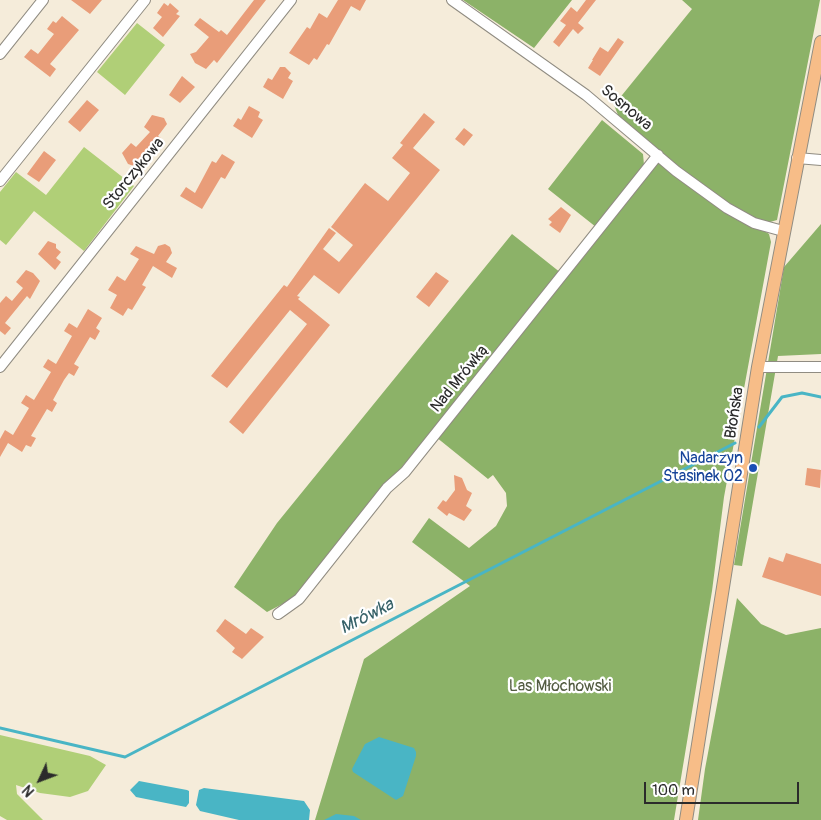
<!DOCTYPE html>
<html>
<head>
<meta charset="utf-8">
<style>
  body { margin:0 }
  #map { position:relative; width:821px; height:820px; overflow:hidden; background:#f5ecda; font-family:Pangolin,sans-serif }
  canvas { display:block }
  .north { position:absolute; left:15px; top:755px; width:50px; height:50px; -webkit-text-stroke:4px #fff; paint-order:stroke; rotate:227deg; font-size:14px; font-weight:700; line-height:20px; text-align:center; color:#2b2b2b }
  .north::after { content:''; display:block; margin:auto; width:18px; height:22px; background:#2b2b2b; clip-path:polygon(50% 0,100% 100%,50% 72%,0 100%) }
  .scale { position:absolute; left:644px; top:782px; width:155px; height:22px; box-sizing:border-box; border:2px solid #2b2b2b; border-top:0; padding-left:6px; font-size:15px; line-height:18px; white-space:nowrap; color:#2b2b2b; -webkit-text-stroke:4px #fff; paint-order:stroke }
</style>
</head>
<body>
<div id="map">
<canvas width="821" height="820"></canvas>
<div class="north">N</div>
<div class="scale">100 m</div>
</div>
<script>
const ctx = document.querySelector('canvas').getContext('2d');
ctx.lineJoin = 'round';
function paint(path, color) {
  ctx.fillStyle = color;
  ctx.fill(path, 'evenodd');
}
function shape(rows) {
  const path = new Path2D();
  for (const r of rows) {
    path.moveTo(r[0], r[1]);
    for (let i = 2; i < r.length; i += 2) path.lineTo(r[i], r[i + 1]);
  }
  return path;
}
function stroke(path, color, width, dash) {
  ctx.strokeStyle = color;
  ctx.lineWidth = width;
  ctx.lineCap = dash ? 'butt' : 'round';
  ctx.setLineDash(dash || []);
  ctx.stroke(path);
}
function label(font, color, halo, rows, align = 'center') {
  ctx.font = font + ' Pangolin,sans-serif';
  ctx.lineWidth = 4.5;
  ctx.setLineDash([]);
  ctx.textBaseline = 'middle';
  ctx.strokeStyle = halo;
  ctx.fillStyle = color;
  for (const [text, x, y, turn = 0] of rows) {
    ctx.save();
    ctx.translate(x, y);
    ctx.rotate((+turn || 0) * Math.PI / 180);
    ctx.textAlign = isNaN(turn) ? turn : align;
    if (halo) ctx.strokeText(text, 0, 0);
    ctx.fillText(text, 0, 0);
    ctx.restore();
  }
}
paint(shape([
  [137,23,165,45,125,95,97,72],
  [84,147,134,186,84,251,34,211,6,245,0,240,0,192,16,172,46,195],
  [0,735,90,756,106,765,88,791,70,797,40,793,16,785,17,794,43,820,7,820,0,816]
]), '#b0cf77');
paint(shape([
  [463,0,572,0,534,48],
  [682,0,820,0,777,220,770,222,761,221,736,208,679,168,618,115,614,105,692,9],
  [602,120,643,154,644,165,596,227,548,189],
  [659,162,769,234,771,242,724,497,712,591,674,820,315,820,364,659,470,586,412,542,429,518,469,548,496,526,507,506,506,493,493,475,488,479,436,437],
  [821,224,821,354,778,356,742,566,734,565,784,267],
  [512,234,561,273,432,434,365,507,296,597,267,612,234,587,277,523],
  [737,598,761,624,786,635,821,628,821,820,698,820,705,769]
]), '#8cb268');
paint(shape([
  [379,737,414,748,416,752,416,756,403,796,396,800,353,772,352,769,365,744],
  [139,781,187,790,189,791,189,803,186,807,136,797,130,790],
  [204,788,304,801,310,810,309,820,239,820,200,811,196,805,199,790],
  [336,814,354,816,361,820,324,820]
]), '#49b5c5');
stroke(shape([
  [759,427,782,397,802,393,821,397],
  [0,728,125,757,735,443]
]), '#49b5c5', 3);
paint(shape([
  [71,0,102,0,90,14],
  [254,0,266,0,217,63,214,60,206,69,195,63,190,54,196,52,209,37,194,25,200,18,219,32,221,30,227,35],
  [338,0,366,0,360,11,351,6,329,45,327,44,317,60,314,58,309,65,289,53,307,27,310,29,319,13,327,18],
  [586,0,596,0,578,23,584,28,578,34,573,29,559,47,553,42,566,25,560,21,571,7,577,12],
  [164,3,168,6,170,3,179,11,176,14,180,16,163,37,153,28,162,17,157,13],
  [62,16,79,30,50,64,56,69,50,77,24,57,31,49,38,54,54,34,47,29,53,21,56,23],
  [618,38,624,42,600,76,588,68,593,60,592,60,600,47,608,52],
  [280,67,285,67,291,73,288,78,293,81,283,99,263,87,268,78,272,80],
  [182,76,195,87,180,103,169,95],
  [87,100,99,110,80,132,68,122],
  [249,106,260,112,258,117,263,120,252,138,233,126,238,118,241,120],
  [424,113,435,122,413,148,440,170,339,294,314,275,297,296,300,297,298,299,330,325,243,434,229,422,307,324,290,310,227,388,211,376,284,285,287,287,329,228,336,233,323,249,339,262,353,245,331,227,365,183,388,201,410,173,392,158,403,145,400,143],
  [152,115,164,118,167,124,158,136,161,138,147,156,144,154,134,166,128,164,122,153,131,143,136,147,150,132,144,127],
  [464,128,473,135,464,146,455,139],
  [44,151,56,160,39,182,27,174],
  [222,154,235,162,225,179,221,177,202,209,180,196,186,187,195,193,212,161,216,163],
  [561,207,571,215,560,233,549,225,552,222,548,219],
  [48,241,56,244,56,248,61,252,56,258,61,262,55,270,38,254],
  [165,244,170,247,172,253,166,262,177,268,172,278,153,266,142,285,146,287,132,310,128,308,123,316,110,308,117,295,108,290,117,276,125,281,139,259,130,254,136,246,154,254,158,246],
  [26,270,33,273,40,281,30,299,27,296,5,323,11,328,5,335,0,331,0,303,6,296,12,301,23,288,16,282],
  [436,272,449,281,429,307,416,297],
  [88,309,102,318,96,328,100,331,95,340,90,337,74,364,79,367,74,376,69,373,64,380,53,400,57,403,52,412,47,409,31,436,36,438,31,447,26,445,22,452,8,443,0,457,0,439,5,430,13,435,29,408,21,403,26,395,34,400,51,372,43,367,48,359,56,364,72,336,64,331,69,323,77,328],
  [807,468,821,470,820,488,805,485],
  [454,475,462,478,467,490,472,493,466,506,472,510,464,521,449,513,447,516,437,508,443,500,446,502,455,490],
  [786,553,821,564,821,596,762,577,769,557,783,562],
  [225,619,246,634,251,628,264,637,242,659,232,652,235,648,216,631]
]), '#e99d79');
const minor = shape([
  [452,0,586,95,676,171,727,208,754,223,783,231],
  [0,54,43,0],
  [797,158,821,160],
  [0,181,145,0],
  [0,367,291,0],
  [758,367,821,367],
  [278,614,299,599,387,488,405,472,658,155]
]);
const major = shape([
  [686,820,758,367,821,42]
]);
stroke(minor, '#908c82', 12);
stroke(major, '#908c82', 14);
stroke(minor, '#fff', 10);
stroke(major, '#f7bd88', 12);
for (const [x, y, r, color] of [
  [753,468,5,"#1a4fb4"]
]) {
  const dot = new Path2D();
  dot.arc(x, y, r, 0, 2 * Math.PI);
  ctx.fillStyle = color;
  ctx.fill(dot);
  stroke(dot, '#fff', 2);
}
label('16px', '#2b2b2b', '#fff', [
  ["Sosnowa",626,108,40],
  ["Storczykowa",134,174,-51],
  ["Nad Mrówką",460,379,-51],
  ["Błońska",735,413,-81]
]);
label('16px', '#164399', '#fff', [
  ["Nadarzyn",743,459],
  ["Stasinek 02",743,477]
], 'right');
label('16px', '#535c42', '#fff', [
  ["Las Młochowski",560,687]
]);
label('italic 18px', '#376269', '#fff', [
  ["Mrówka",367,617,-27]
]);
</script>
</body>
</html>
